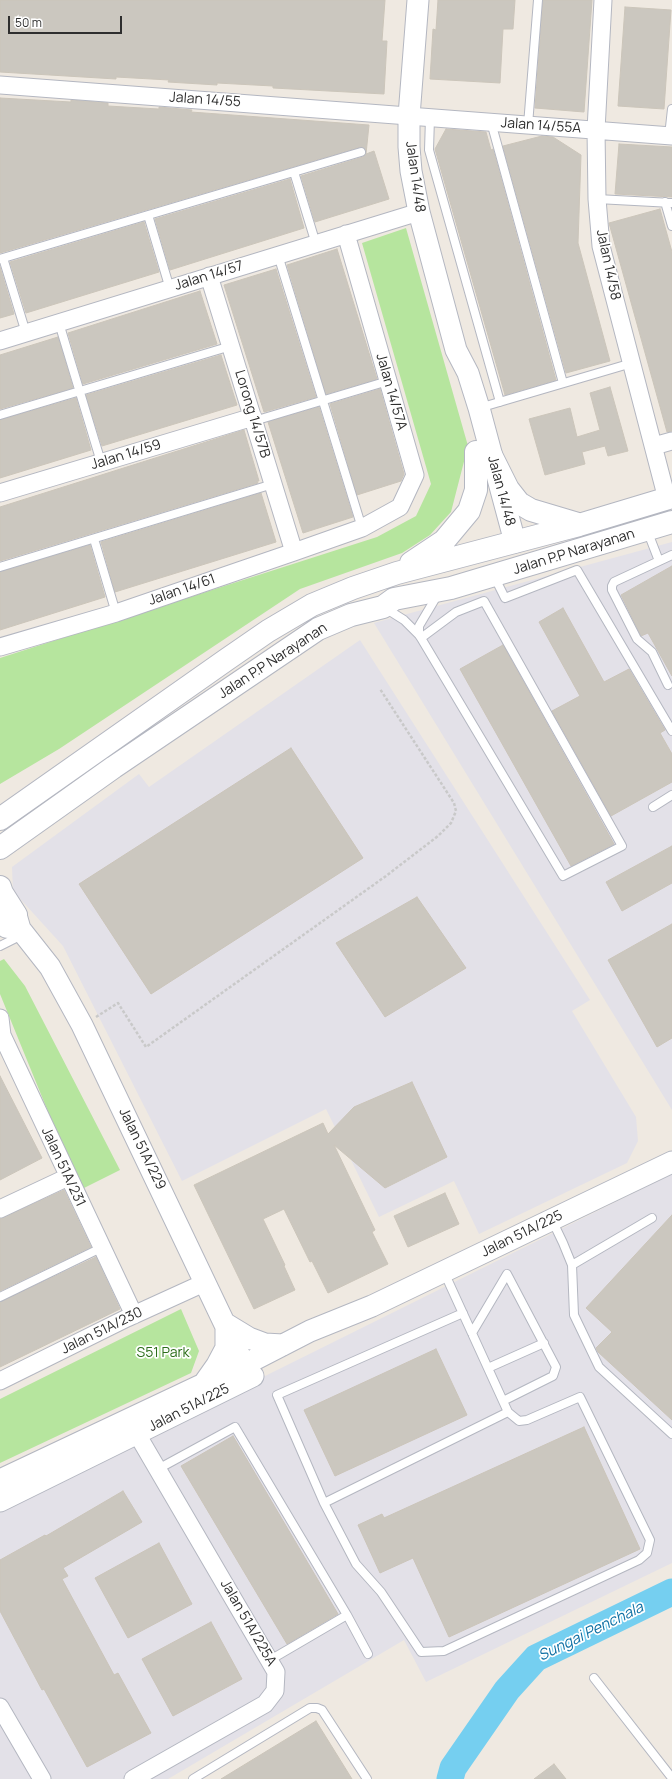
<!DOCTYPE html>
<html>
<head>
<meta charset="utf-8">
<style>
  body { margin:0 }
  #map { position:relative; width:672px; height:1779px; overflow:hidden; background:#efe9e1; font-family:Manrope,sans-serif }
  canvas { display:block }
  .scale { position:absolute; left:8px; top:16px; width:114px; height:18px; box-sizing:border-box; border:2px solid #2e2e2e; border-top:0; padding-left:5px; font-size:12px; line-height:14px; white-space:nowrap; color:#2e2e2e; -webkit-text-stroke:3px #fff; paint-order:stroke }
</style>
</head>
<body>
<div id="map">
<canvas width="672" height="1779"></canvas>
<div class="scale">50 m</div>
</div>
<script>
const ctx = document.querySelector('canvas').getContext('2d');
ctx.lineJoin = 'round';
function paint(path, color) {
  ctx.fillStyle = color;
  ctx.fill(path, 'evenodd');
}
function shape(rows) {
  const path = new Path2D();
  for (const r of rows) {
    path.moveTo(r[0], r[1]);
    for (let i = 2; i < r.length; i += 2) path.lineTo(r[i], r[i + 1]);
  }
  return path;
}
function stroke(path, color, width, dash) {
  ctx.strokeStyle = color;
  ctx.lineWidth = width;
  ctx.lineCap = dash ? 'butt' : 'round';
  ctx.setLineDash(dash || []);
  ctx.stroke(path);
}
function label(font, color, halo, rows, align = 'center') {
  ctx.font = font + ' Manrope,sans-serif';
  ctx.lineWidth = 3.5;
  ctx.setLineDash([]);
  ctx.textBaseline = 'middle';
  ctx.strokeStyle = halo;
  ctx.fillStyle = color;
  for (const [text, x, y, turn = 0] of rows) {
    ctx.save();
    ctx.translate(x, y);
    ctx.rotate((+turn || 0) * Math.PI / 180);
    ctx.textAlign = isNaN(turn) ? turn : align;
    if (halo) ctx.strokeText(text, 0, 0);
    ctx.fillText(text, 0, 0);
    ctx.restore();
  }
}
paint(shape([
  [672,542,672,1110,374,623],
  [360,640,590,1000,572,1011,636,1117,638,1141,627,1163,479,1234,454,1181,379,1217,326,1109,182,1181,63,946,13,891,12,867,139,774,149,787],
  [672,1174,672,1563,426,1682,404,1640,168,1779,0,1779,0,1511,257,1380]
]), '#e3e1e8');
paint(shape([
  [406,228,468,446,451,512,430,535,402,553,300,589,59,749,0,784,0,658,377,537,416,516,431,484,362,243],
  [4,959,25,986,120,1170,80,1190,0,994,0,961],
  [181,1309,199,1351,191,1373,0,1463,0,1399]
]), '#b6e59e');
stroke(shape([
  [450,1779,453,1768,507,1690,536,1658,672,1592]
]), '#75cff0', 27);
const building = shape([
  [0,0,385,0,382,41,387,41,384,94,273,88,273,86,217,83,217,85,168,82,169,80,116,77,116,79,0,72,0,0],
  [438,0,515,0,513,29,503,29,500,83,430,79,433,29,436,30,438,0],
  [543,0,592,0,584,112,535,108,543,0],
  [625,7,671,10,664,109,618,106,625,7],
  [0,98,71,102,71,100,108,103,108,106,159,109,159,107,192,110,191,112,369,125,366,154,374,151,389,199,315,222,301,176,363,157,366,151,364,148,360,147,0,253,0,98],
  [446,129,486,132,491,150,493,149,556,380,505,395,435,149,446,129],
  [542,136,553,137,581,155,578,243,610,361,566,373,503,146,542,136],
  [619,144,672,147,672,197,615,194,619,144],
  [290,179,304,228,170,270,155,219,290,179],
  [660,209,672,252,672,431,667,432,609,223,660,209],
  [144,222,159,272,26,313,10,262,144,222],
  [337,249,377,379,326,394,287,265,337,249],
  [0,267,14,314,0,318,0,267],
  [276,269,316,397,264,412,224,285,276,269],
  [200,291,217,344,83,384,68,333,200,291],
  [58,337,73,388,0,409,0,355,58,337],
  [221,355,237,405,102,446,86,395,221,355],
  [610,387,628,451,608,456,605,446,582,452,585,464,545,475,529,419,570,408,577,437,600,430,590,393,610,387],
  [380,389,404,474,401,481,357,495,330,404,380,389],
  [76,398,91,450,0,478,0,420,76,398],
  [319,407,353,517,303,533,268,422,319,407],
  [244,430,259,481,257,481,258,483,0,561,0,507,244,430],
  [261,493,276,542,115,592,101,542,261,493],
  [90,545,105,597,0,630,0,572,90,545],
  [672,566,672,676,648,633,641,636,621,595,672,566],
  [563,608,604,682,629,669,665,730,660,733,672,754,672,782,611,816,552,711,580,696,539,622,563,608],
  [503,645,614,844,571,866,460,669,503,645],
  [291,748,363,858,151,994,79,884,291,748],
  [672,846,672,883,622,911,606,882,672,846],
  [417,897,466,968,385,1017,336,943,417,897],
  [672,924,672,1038,657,1047,608,960,672,924],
  [0,1076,42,1158,0,1180,0,1076],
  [412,1082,447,1157,385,1188,334,1145,375,1230,372,1232,388,1264,328,1293,312,1261,310,1262,284,1209,263,1219,285,1265,284,1266,295,1290,254,1309,194,1185,323,1123,328,1134,354,1107,412,1082],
  [64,1190,91,1247,0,1291,0,1219,64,1190],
  [445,1193,459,1224,408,1247,394,1216,445,1193],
  [672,1215,672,1420,598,1352,596,1348,612,1332,586,1308,672,1215],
  [96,1257,120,1309,0,1367,0,1302,96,1257],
  [436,1349,467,1415,335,1476,304,1410,436,1349],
  [584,1427,640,1549,449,1637,413,1558,380,1573,358,1525,382,1514,384,1518,584,1427],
  [233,1436,338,1614,287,1644,181,1466,233,1436],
  [123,1491,142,1522,63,1568,68,1576,62,1579,114,1675,118,1673,151,1733,87,1767,44,1689,42,1690,0,1611,0,1560,45,1535,46,1536,123,1491],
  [159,1543,192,1604,128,1638,95,1578,159,1543],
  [211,1622,242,1679,173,1716,142,1659,211,1622],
  [316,1721,352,1779,221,1779,316,1721],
  [554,1764,566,1779,534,1779,554,1764]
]);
paint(building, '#cbc7bf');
stroke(building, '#cbc5ba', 1);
const service = shape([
  [430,118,429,150,500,402],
  [491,122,563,383],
  [528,125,538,0],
  [669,136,672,109],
  [294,172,316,244],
  [597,199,672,203],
  [665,202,672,226],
  [148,215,170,289],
  [278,255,362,528],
  [3,258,26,333],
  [0,259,361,152],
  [59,323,101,462],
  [479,408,632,363],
  [0,415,231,346],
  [254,421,388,381],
  [647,530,659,561],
  [94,539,116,613],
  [0,567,273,484],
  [494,576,505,598,577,570,672,731],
  [385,608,404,620,419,635,419,626,438,594],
  [419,635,421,638,563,876,622,846,484,601,456,612,421,638],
  [668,685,652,652,637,639,612,590,612,586,614,582,672,555],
  [653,807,672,795],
  [0,946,24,934],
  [552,1220,563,1243,572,1265,574,1315,599,1367,672,1434],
  [572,1265,652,1218],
  [0,1297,101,1248],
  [463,1313,277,1395,324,1503,356,1564,381,1592,421,1652,444,1651,639,1560,647,1553,650,1540,580,1397,527,1420,519,1421,508,1412],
  [472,1333,507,1274,556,1367,553,1376,503,1401],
  [488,1368,544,1343],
  [158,1469,235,1427,347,1615,270,1660],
  [324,1503,508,1412,444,1272],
  [347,1615,368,1654],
  [594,1678,672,1778],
  [193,1779,310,1708,317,1708,322,1710,367,1779]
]);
const minor = shape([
  [603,0,596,130,597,199,601,246,667,499],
  [0,85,672,136],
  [209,276,294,552],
  [0,341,419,212],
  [654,446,672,441],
  [0,493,253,417],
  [0,647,116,613,294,552,362,528,400,507,415,475,346,234],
  [0,1018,2,1035,134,1315],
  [0,1209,68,1177],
  [0,1381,127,1318,206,1282],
  [0,1707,42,1779],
  [133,1779,265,1704,275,1691,276,1672,137,1434]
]);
const tertiary = shape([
  [418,0,409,116,409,147,411,171,419,212,456,350,468,373,479,408,515,542],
  [3,903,16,915,20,929,50,967,82,1025,250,1377],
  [0,922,6,927,20,929],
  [226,1324,249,1338,265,1344,283,1345],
  [205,1382,217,1365,226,1348,226,1326],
  [0,1480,244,1365,310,1331,372,1306,672,1162],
  [0,1501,253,1376]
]);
const secondary = shape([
  [491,455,508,489,519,503,531,510,578,524],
  [411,563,444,541,469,511,476,490,476,452],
  [0,819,226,660,268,631,312,605,353,588,397,573,579,525,672,497],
  [0,848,114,767,318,629,351,615,383,607,394,599,451,588,672,522],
  [0,887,2,893,16,915]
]);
stroke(service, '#b4b7c1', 10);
stroke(minor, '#b4b7c1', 19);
stroke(tertiary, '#b4b7c1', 23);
stroke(secondary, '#b4b7c1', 24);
stroke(shape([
  [96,1017,118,1003,146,1047,386,876,438,836,451,823,456,811,454,803,380,689]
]), '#c9c9c9', 2.5, [3, 2]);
stroke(service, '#fff', 8);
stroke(minor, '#fff', 17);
stroke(tertiary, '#fff', 21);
stroke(secondary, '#fff', 22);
label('14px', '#2e2e2e', '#fff', [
  ["Jalan 14/55",205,100,4],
  ["Jalan 14/55A",541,126,4],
  ["Jalan 14/48",415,177,82],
  ["Jalan 14/58",608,265,78],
  ["Jalan 14/57",209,276,-17],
  ["Jalan 14/57A",391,392,74],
  ["Lorong 14/57B",252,414,73],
  ["Jalan 14/59",126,455,-17],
  ["Jalan 14/48",501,491,75],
  ["Jalan P.P Narayanan",574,552,-17],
  ["Jalan 14/61",182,590,-19],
  ["Jalan P.P Narayanan",273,661,-33],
  ["Jalan 51A/229",142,1149,64],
  ["Jalan 51A/231",63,1167,65],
  ["Jalan 51A/225",522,1234,-26],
  ["Jalan 51A/230",102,1331,-26],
  ["Jalan 51A/225",189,1408,-27],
  ["Jalan 51A/225A",248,1623,60]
]);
label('14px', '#2c6e1b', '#fff', [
  ["S51 Park",163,1353]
]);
label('italic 15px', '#0d6fa3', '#fff', [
  ["Sungai Penchala",591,1632,-26]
]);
</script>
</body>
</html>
